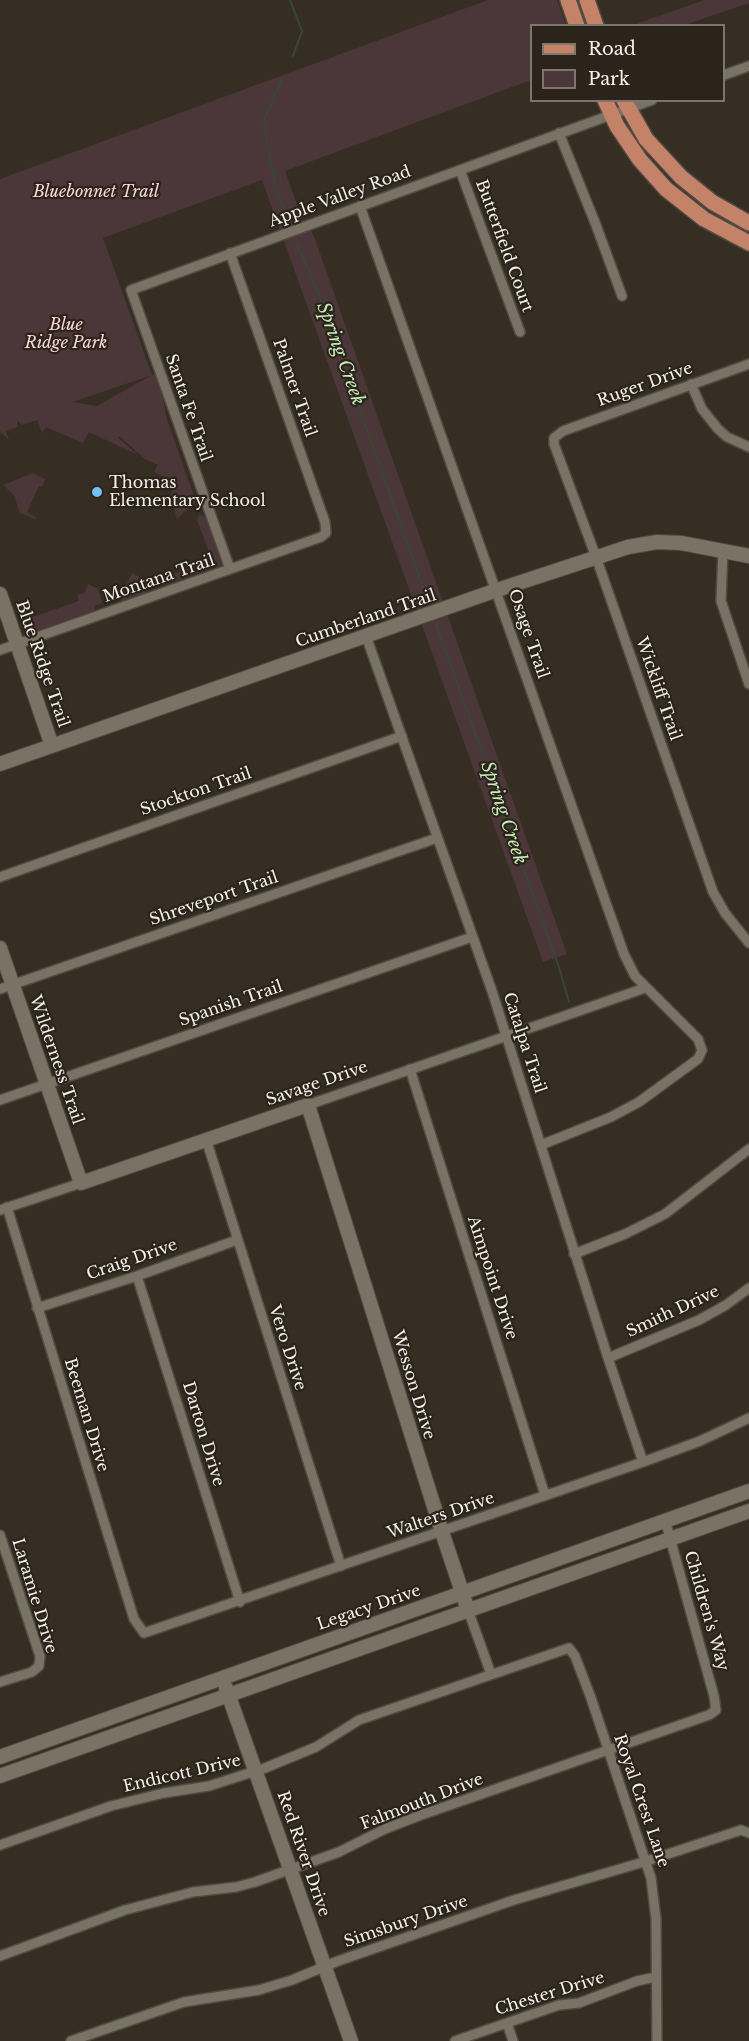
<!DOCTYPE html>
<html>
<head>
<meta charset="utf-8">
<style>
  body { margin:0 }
  #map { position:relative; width:749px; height:2041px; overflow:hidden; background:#362e23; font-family:"Libre Baskerville",serif }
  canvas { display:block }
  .legend { position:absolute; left:530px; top:24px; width:195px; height:78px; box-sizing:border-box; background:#2c241a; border:2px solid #7d766d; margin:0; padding:8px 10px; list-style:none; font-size:18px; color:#f6f1ea }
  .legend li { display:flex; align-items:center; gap:12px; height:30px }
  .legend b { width:30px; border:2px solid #7d766d }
</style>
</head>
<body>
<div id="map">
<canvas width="749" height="2041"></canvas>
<ul class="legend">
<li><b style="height:8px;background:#c48368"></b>Road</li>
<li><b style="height:16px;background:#4b363a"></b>Park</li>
</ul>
</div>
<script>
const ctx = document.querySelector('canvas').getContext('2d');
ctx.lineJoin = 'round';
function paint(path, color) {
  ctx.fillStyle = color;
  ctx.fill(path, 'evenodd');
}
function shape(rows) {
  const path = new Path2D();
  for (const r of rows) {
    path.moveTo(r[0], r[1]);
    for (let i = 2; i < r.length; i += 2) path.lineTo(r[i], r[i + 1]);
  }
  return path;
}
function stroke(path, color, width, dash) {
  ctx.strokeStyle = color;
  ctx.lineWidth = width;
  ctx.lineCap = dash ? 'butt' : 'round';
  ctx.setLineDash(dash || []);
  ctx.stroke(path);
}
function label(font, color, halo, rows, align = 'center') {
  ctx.font = font + ' "Libre Baskerville",serif';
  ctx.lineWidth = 4.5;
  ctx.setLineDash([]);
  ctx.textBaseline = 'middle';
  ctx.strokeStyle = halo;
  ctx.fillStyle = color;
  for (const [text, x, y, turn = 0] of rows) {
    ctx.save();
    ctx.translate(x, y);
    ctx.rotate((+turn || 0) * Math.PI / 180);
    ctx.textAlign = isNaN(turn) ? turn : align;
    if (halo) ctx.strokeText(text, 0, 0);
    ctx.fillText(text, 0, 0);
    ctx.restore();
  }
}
paint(shape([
  [488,0,557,0,566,25,532,26,531,80,285,171,306,230,309,230,312,232,316,242,567,954,543,962,262,180,103,238,152,375,155,374,164,402,165,413,196,502,177,519,170,497,175,482,154,472,158,465,145,459,119,436,118,438,138,455,89,432,83,443,46,427,42,433,37,420,22,425,17,421,17,427,6,431,9,440,0,432,0,179],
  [150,376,97,406,73,402,149,376],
  [704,0,749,0,749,3,685,25,633,25],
  [33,473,45,479,42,487,39,486,27,512,37,518,35,519,20,513,14,495,3,485],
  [199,515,204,516,207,521,221,562,221,565,161,586,156,572,160,579,212,560,197,520],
  [132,573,146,580,149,589,145,593,121,601,120,598],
  [88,584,98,589,102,603,94,606,95,610,28,634,18,606,19,602,23,601,30,618,79,601,77,595,85,593]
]), '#4b363a');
stroke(shape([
  [290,0,302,31,293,56],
  [282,79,264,120,267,146,277,190,287,219],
  [297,244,318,292,428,601],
  [436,624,559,967,569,1002]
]), '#374832', 2);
const street = shape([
  [724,75,749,66],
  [559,133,596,225,622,296],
  [460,170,520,332],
  [360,206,624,954,635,976,698,1039,702,1050,698,1059,639,1102,611,1117,541,1145],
  [749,364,563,431,554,438,554,444,596,557,713,892,725,913,749,943],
  [691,384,702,409,718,429,727,437,749,447],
  [723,550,721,601,749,684],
  [230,569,131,290,652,100],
  [366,636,492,991,608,1358,643,1462],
  [0,650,321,537,326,533,325,522,230,253],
  [0,877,402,736],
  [0,989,437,838],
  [410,1069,545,1495],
  [0,1100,472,937],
  [308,1105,645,988],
  [206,1139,341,1566],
  [7,1207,134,1619,144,1633,643,1462,700,1441,749,1418],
  [0,1210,81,1183],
  [574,1254,625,1234,665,1214,749,1149],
  [137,1276,240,1602],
  [37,1308,137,1276,237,1240],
  [608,1358,699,1320,726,1305,749,1288],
  [0,1535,40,1656,39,1666,32,1672,0,1682],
  [468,1610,491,1674],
  [0,1845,111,1806,164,1793,209,1786,265,1768,316,1747,359,1720,569,1648,575,1656,591,1698,651,1878,656,1919,657,2041],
  [0,1956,125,1910,193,1892,236,1887,255,1882,339,1852,385,1829,421,1815,709,1715,716,1710,714,1696,665,1520],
  [507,2023,513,2041],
  [71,2041,184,2002,259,1990,292,1980,338,1961,514,1900,647,1861,741,1830,749,1833],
  [455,2041,559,2005,579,2003,637,1981,656,1977]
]);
const secondary = shape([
  [0,594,52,746],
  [0,764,497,590,628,547,657,542,681,543,749,556],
  [0,948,81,1183,308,1105,442,1532,468,1610],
  [226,1688,351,2041],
  [0,1757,749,1491],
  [0,1776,749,1511]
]);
const primary = shape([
  [568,0,577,26],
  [587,0,596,26],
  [605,100,617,126,640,160,666,189,704,219,749,243],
  [624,100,646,139,681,177,712,202,749,223]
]);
stroke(street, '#514b41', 12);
stroke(secondary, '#514b41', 16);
stroke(primary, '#514b41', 18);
stroke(street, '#7b7266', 9);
stroke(secondary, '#7b7266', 14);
stroke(primary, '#c48368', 15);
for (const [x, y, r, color] of [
  [97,492,6,"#70c1f4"]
]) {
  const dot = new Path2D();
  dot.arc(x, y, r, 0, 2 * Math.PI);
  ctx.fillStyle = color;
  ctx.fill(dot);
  stroke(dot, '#2c241a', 2);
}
label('italic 16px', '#fbd6dc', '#2c241a', [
  ["Bluebonnet Trail",96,192],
  ["Blue",66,325],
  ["Ridge Park",66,343]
]);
label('16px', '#f6f1ea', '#2c241a', [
  ["Apple Valley Road",340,197,-20],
  ["Butterfield Court",504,246,70],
  ["Ruger Drive",645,385,-20],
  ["Palmer Trail",294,388,71],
  ["Santa Fe Trail",188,408,71],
  ["Montana Trail",159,579,-19],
  ["Cumberland Trail",366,619,-19],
  ["Osage Trail",528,634,71],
  ["Blue Ridge Trail",42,664,71],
  ["Wickliff Trail",658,689,71],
  ["Stockton Trail",196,792,-19],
  ["Shreveport Trail",214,899,-19],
  ["Spanish Trail",231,1004,-19],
  ["Catalpa Trail",524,1043,72],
  ["Wilderness Trail",56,1060,71],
  ["Savage Drive",317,1084,-19],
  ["Craig Drive",132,1260,-19],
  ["Aimpoint Drive",492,1278,72],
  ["Smith Drive",673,1312,-25],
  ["Vero Drive",287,1348,72],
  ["Wesson Drive",413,1385,73],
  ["Beeman Drive",86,1415,73],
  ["Darton Drive",203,1434,73],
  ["Walters Drive",441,1516,-19],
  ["Laramie Drive",34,1596,73],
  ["Legacy Drive",369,1608,-19],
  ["Children's Way",706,1611,74],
  ["Endicott Drive",182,1774,-13],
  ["Royal Crest Lane",641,1801,71],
  ["Falmouth Drive",422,1802,-21],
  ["Red River Drive",303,1854,71],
  ["Simsbury Drive",406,1922,-19],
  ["Chester Drive",550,1994,-17]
]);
label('16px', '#f6f1ea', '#2c241a', [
  ["Thomas",109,483],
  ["Elementary School",109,501]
], 'left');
label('italic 18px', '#c7ebbd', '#2c241a', [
  ["Spring Creek",340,354,70],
  ["Spring Creek",503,813,71]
]);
</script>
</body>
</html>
